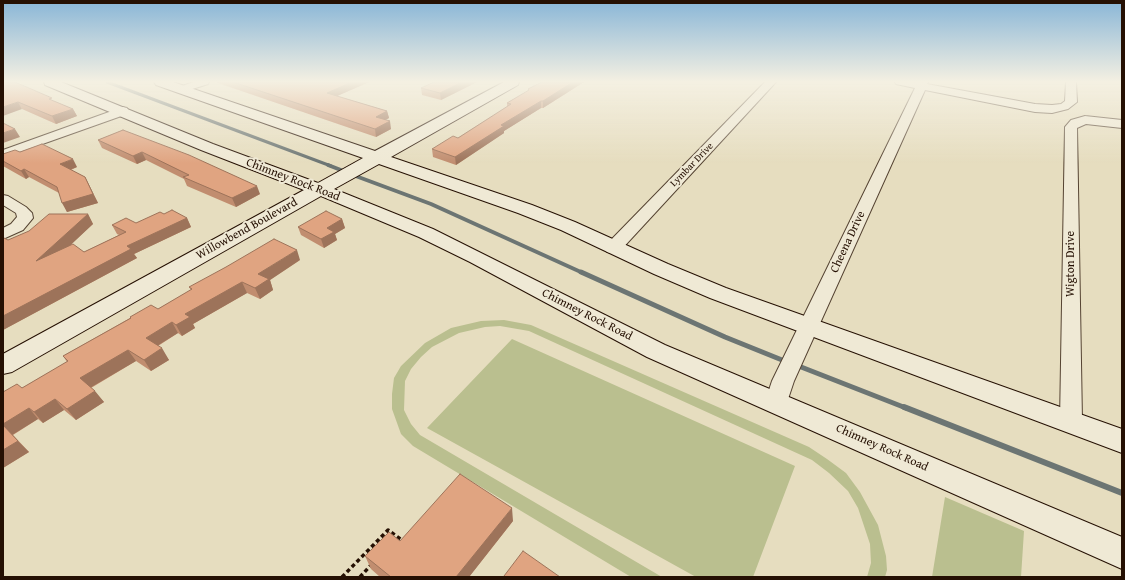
<!DOCTYPE html>
<html>
<head>
<meta charset="utf-8">
<style>
  body { margin:0 }
  #map { position:relative; width:1125px; height:580px; overflow:hidden; background:#e6ddbf; font-family:"Gentium Book Plus",serif }
  canvas { display:block }
  .frame { position:absolute; inset:0; border:4px solid #251003; pointer-events:none }
</style>
</head>
<body>
<div id="map">
<canvas width="1125" height="580"></canvas>
<div class="frame"></div>
</div>
<script>
const ctx = document.querySelector('canvas').getContext('2d');
ctx.lineJoin = 'round';
function paint(path, color) {
  ctx.fillStyle = color;
  ctx.fill(path, 'evenodd');
}
function shape(rows) {
  const path = new Path2D();
  for (const r of rows) {
    path.moveTo(r[0], r[1]);
    for (let i = 2; i < r.length; i += 2) path.lineTo(r[i], r[i + 1]);
  }
  return path;
}
function stroke(path, color, width, dash) {
  ctx.strokeStyle = color;
  ctx.lineWidth = width;
  ctx.lineCap = dash ? 'butt' : 'round';
  ctx.setLineDash(dash || []);
  ctx.stroke(path);
}
function label(font, color, halo, rows, align = 'center') {
  ctx.font = font + ' "Gentium Book Plus",serif';
  ctx.lineWidth = 4;
  ctx.setLineDash([]);
  ctx.textBaseline = 'middle';
  ctx.strokeStyle = halo;
  ctx.fillStyle = color;
  for (const [text, x, y, turn = 0] of rows) {
    ctx.save();
    ctx.translate(x, y);
    ctx.rotate((+turn || 0) * Math.PI / 180);
    ctx.textAlign = isNaN(turn) ? turn : align;
    if (halo) ctx.strokeText(text, 0, 0);
    ctx.fillText(text, 0, 0);
    ctx.restore();
  }
}
paint(shape([
  [504,320,531,325,809,447,827,459,846,473,860,492,878,525,886,556,887,570,885,577,867,577,871,563,870,544,858,508,848,491,829,473,812,460,529,331,500,326,485,327,459,333,432,347,421,357,411,369,405,381,404,410,411,424,420,435,662,577,631,577,413,446,401,434,392,409,392,394,394,378,401,366,425,343,451,328,481,321],
  [512,339,795,466,753,577,696,577,427,428],
  [945,497,1024,531,1021,577,932,577]
]), '#babf8f');
stroke(shape([
  [107,82,331,166]
]), '#6c7573', 3);
stroke(shape([
  [328,165,346,172],
  [353,175,431,204,583,273]
]), '#6c7573', 4);
stroke(shape([
  [581,272,725,337,787,362],
  [796,365,906,408]
]), '#6c7573', 5);
stroke(shape([
  [904,407,1122,493]
]), '#6c7573', 6);
const street = shape([
  [194,82,209,82,208,84,183,92,177,89,179,87,194,82],
  [765,82,776,82,619,252,613,253,607,252,605,248,607,244,765,82],
  [895,82,928,82,927,84,1035,104,1052,105,1061,104,1065,101,1066,82,1076,82,1077,102,1068,109,1052,113,1035,112,925,90,794,381,787,402,784,408,776,411,768,408,765,402,772,381,915,88,896,84,895,82],
  [123,107,127,108,129,111,127,114,3,158,3,150,123,107],
  [1085,116,1122,120,1122,128,1086,124,1077,128,1082,421,1079,427,1071,430,1063,427,1060,421,1065,127,1071,120,1085,116],
  [3,195,8,196,26,207,32,213,33,218,23,230,3,239,3,228,11,224,17,217,16,213,3,205,3,195]
]);
const secondary = shape([
  [44,82,61,82,213,144,318,183,363,158,156,85,154,82,173,82,375,151,504,82,519,82,518,85,391,157,532,205,575,222,668,264,726,288,1122,429,1122,453,710,298,654,274,561,230,518,213,379,164,334,189,433,229,665,345,1122,537,1122,569,647,357,470,262,419,237,321,196,12,372,3,374,3,354,304,190,201,150,45,85,44,82]
]);
stroke(street, '#554332', 2);
stroke(secondary, '#251003', 2);
stroke(shape([
  [342,577,388,530,403,541],
  [360,577,371,565]
]), '#251003', 3.5, [4, 3]);
paint(street, '#efe9d5');
paint(secondary, '#efe9d5');
paint(shape([
  [3,82,73,109,77,116,56,124,22,109],
  [215,82,369,82,337,96,387,111,389,118,385,120,391,129,376,137],
  [477,82,441,100,422,95,421,88],
  [542,82,584,82,543,108,541,108,504,131,504,133,456,165,433,157,432,149,458,138,507,107,507,103,528,91,528,89],
  [123,130,260,194,236,207,187,186,184,179,146,160,137,164,102,148,98,140],
  [20,152,77,167,71,170,85,177,98,203,67,212,59,193,29,177,26,179,3,166,3,154],
  [88,214,93,224,70,245,84,252,119,235,117,234,112,225,136,223,164,214,187,218,191,227,134,254,137,258,3,330,3,239,8,240],
  [342,219,345,228,335,234,337,240,324,248,301,235,298,227],
  [300,260,270,280,273,290,260,299,247,293,193,324,195,328,182,336,178,333,158,346,169,360,151,371,136,361,91,388,104,402,76,420,64,410,43,423,38,419,13,435,29,452,3,468,3,392,22,388,67,362,63,356,130,318,130,317,158,309,191,290,189,287],
  [513,521,469,577,380,577,371,569,365,556,400,541]
]), '#c18d6f');
paint(shape([
  [352,82,369,82,328,100,327,93],
  [462,82,477,82,441,100,440,93],
  [573,82,584,82,543,108,543,101],
  [541,101,541,108,504,131,504,133,456,165,455,157,501,125],
  [18,102,22,109,3,116,3,107],
  [73,109,77,116,56,124,52,116],
  [387,111,389,118,377,124,376,117],
  [390,121,391,129,376,137,375,129],
  [15,129,20,137,3,143,3,133],
  [142,152,146,160,137,164,133,156],
  [73,159,77,167,64,172,60,164],
  [24,169,29,177,26,179,21,171],
  [85,177,98,203,67,212,62,203],
  [257,186,260,194,236,207,232,198],
  [88,214,93,224,43,271,36,261],
  [187,218,191,227,134,254,137,258,3,330,3,316,127,246],
  [342,219,345,228,335,234,337,240,324,248,321,239,327,228],
  [297,250,300,260,270,280,273,290,260,299,255,288,258,274],
  [242,282,247,293,193,324,195,328,182,336,176,325,185,314],
  [172,322,178,333,152,349,146,338],
  [162,348,169,360,151,371,144,360],
  [128,350,136,361,88,389,80,378],
  [95,391,104,402,76,420,67,409],
  [55,399,64,410,43,423,34,412],
  [29,408,38,419,12,435,3,425,3,424],
  [18,441,29,452,3,468,3,450],
  [512,508,513,521,469,577,456,577]
]), '#9d735a');
const building = shape([
  [3,82,15,82,52,98,49,99,73,109,52,116,18,102,3,107,3,82],
  [233,82,352,82,327,93,387,111,376,117,390,121,375,129,233,82],
  [434,82,462,82,440,93,421,88,434,82],
  [542,82,573,82,543,101,541,101,501,125,504,126,455,157,432,149,453,136,458,138,511,104,507,103,529,90,528,89,542,82],
  [3,123,15,129,3,133,3,123],
  [123,130,189,155,257,186,232,198,183,177,189,175,142,152,133,156,98,140,123,130],
  [42,144,73,159,60,164,85,177,93,194,62,203,57,187,24,169,21,171,3,161,3,154,15,150,20,152,42,144],
  [172,210,187,218,127,246,131,249,3,316,3,239,4,238,8,240,29,231,49,214,88,214,36,261,73,244,84,252,126,232,112,225,126,218,136,223,160,212,164,214,172,210],
  [326,211,342,219,327,228,334,232,321,239,298,227,326,211],
  [274,239,297,250,258,274,269,279,255,288,242,282,185,314,190,317,176,325,172,322,146,338,162,348,144,360,128,350,80,378,95,391,67,409,55,399,34,412,29,408,3,424,3,392,17,384,22,388,68,361,63,356,131,318,130,317,151,305,158,309,192,289,189,287,226,267,274,239],
  [3,425,18,441,3,450,3,425],
  [460,474,512,508,456,577,391,577,365,556,389,532,400,541,460,474],
  [523,551,560,577,505,577,504,576,523,551]
]);
paint(building, '#e0a481');
stroke(building, '#9d735a', 1);
const sky = ctx.createLinearGradient(0, 0, 0, 163);
sky.addColorStop(0, '#89b6d7');
sky.addColorStop(0.5, '#f4f0e2');
sky.addColorStop(1, '#f4f0e200');
ctx.fillStyle = sky;
ctx.fillRect(0, 0, 1125, 163);
label('10px', '#251003', '#efe9d5', [
  ["Lymbar Drive",692,165,-46]
]);
label('12px', '#251003', '#efe9d5', [
  ["Chimney Rock Road",293,180,21],
  ["Willowbend Boulevard",247,229,-29],
  ["Cheena Drive",848,242,-65],
  ["Wigton Drive",1071,264,-90],
  ["Chimney Rock Road",587,315,27],
  ["Chimney Rock Road",882,448,24]
]);
</script>
</body>
</html>
